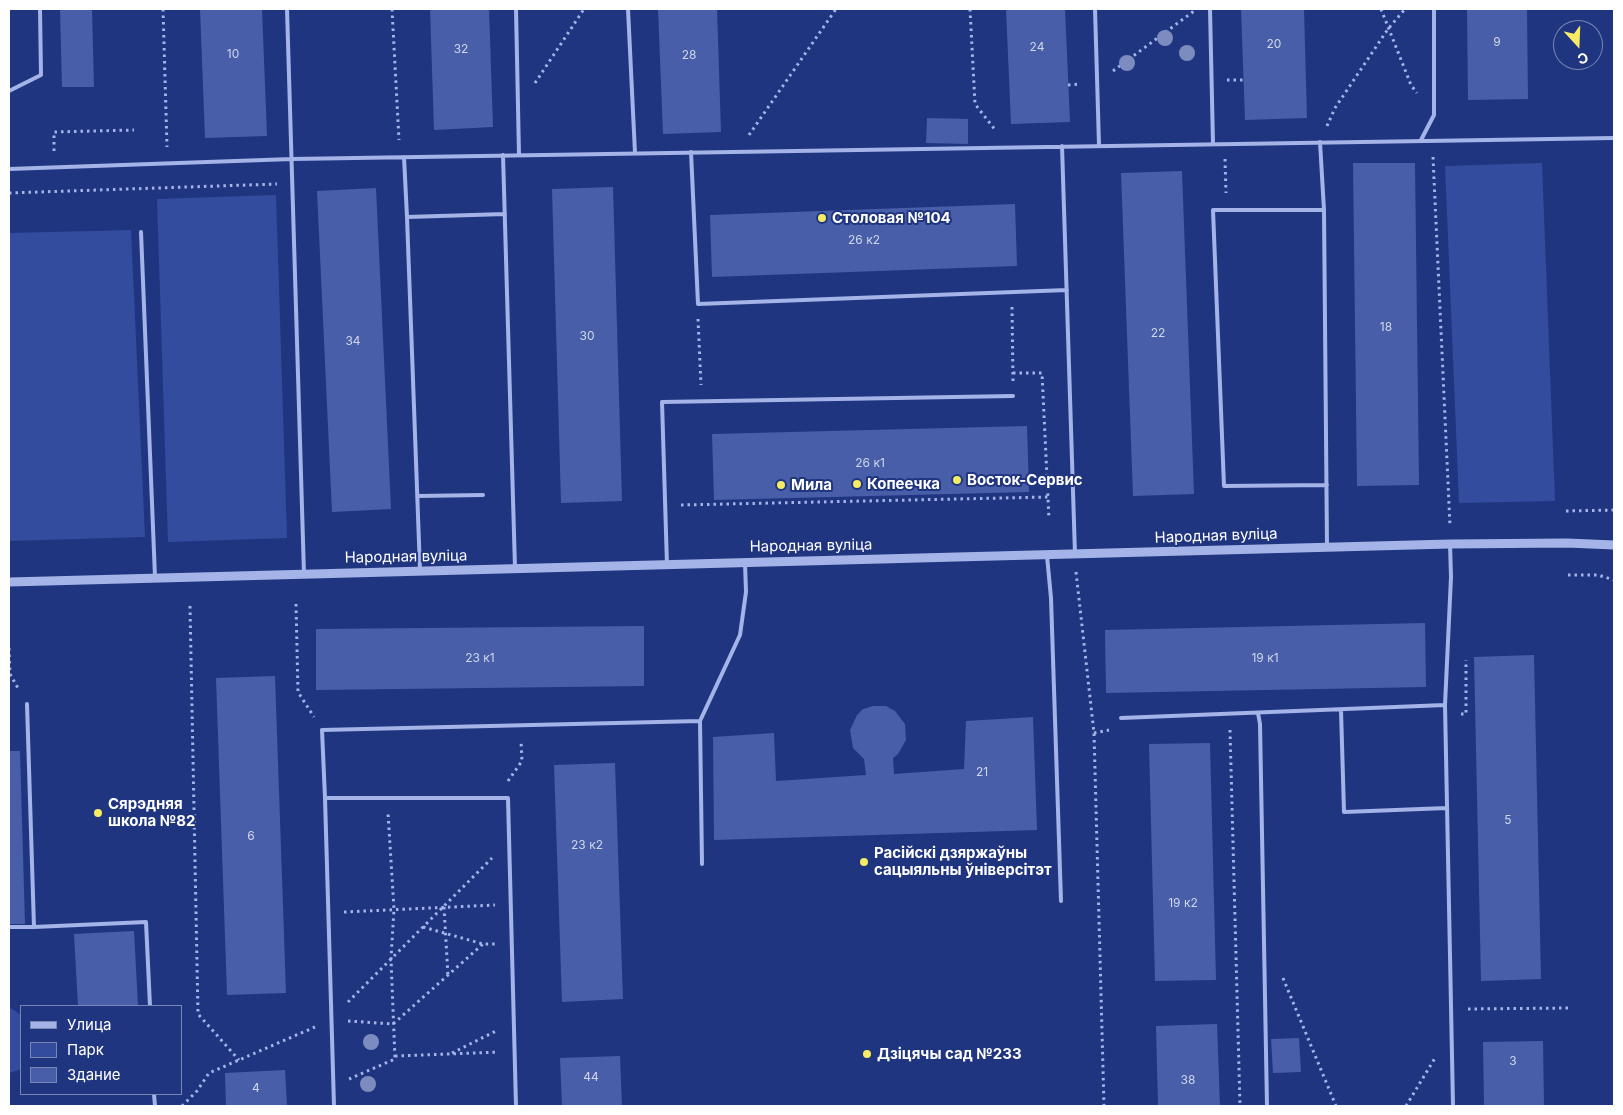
<!DOCTYPE html>
<html>
<head>
<meta charset="utf-8">
<style>
  body { margin:0 }
  #map { position:relative; width:1623px; height:1115px; overflow:hidden; background:#20357f; font-family:Inter,sans-serif }
  canvas { display:block }
  .frame { position:absolute; inset:0; border:10px solid #fff; pointer-events:none }
  .legend { position:absolute; left:20px; top:1005px; width:162px; height:90px; box-sizing:border-box; background:#20357f; border:1px solid #7986b2; margin:0; padding:6px 9px; list-style:none; font-size:15px; color:#fff }
  .legend li { display:flex; align-items:center; gap:10px; height:25px }
  .legend b { width:25px; border:1px solid #7986b2 }
  .north { position:absolute; left:1553px; top:20px; width:50px; height:50px; box-sizing:border-box; background:#20357f; border:1px solid #7986b2; border-radius:50%; rotate:160deg; font-size:14px; font-weight:700; line-height:20px; text-align:center; color:#fff }
  .north::after { content:''; display:block; margin:auto; width:18px; height:22px; background:#f5eb65; clip-path:polygon(50% 0,100% 100%,50% 72%,0 100%) }
</style>
</head>
<body>
<div id="map">
<canvas width="1623" height="1115"></canvas>
<div class="frame"></div>
<ul class="legend">
<li><b style="height:6px;background:#a4b4e8"></b>Улица</li>
<li><b style="height:14px;background:#334c9d"></b>Парк</li>
<li><b style="height:14px;background:#485ea9"></b>Здание</li>
</ul>
<div class="north">С</div>
</div>
<script>
const ctx = document.querySelector('canvas').getContext('2d');
ctx.lineJoin = 'round';
function paint(path, color) {
  ctx.fillStyle = color;
  ctx.fill(path, 'evenodd');
}
function shape(rows) {
  const path = new Path2D();
  for (const r of rows) {
    path.moveTo(r[0], r[1]);
    for (let i = 2; i < r.length; i += 2) path.lineTo(r[i], r[i + 1]);
  }
  return path;
}
function stroke(path, color, width, dash) {
  ctx.strokeStyle = color;
  ctx.lineWidth = width;
  ctx.lineCap = dash ? 'butt' : 'round';
  ctx.setLineDash(dash || []);
  ctx.stroke(path);
}
function label(font, color, halo, rows, align = 'center') {
  ctx.font = font + ' Inter,sans-serif';
  ctx.lineWidth = 4;
  ctx.setLineDash([]);
  ctx.textBaseline = 'middle';
  ctx.strokeStyle = halo;
  ctx.fillStyle = color;
  for (const [text, x, y, turn = 0] of rows) {
    ctx.save();
    ctx.translate(x, y);
    ctx.rotate((+turn || 0) * Math.PI / 180);
    ctx.textAlign = isNaN(turn) ? turn : align;
    if (halo) ctx.strokeText(text, 0, 0);
    ctx.fillText(text, 0, 0);
    ctx.restore();
  }
}
paint(shape([
  [1542,163,1555,501,1459,503,1445,166],
  [276,195,287,538,168,542,157,199],
  [131,230,145,537,9,541,9,233],
  [9,1007,21,1015,21,1067,19,1070,9,1073]
]), '#334c9d');
paint(shape([
  [60,9,92,9,94,87,62,87],
  [200,9,262,9,267,136,205,138],
  [430,9,489,9,493,127,434,130],
  [658,9,717,9,721,132,663,134],
  [1006,9,1065,9,1070,122,1011,124],
  [1241,9,1304,9,1307,118,1245,120],
  [1467,9,1527,9,1528,99,1468,100],
  [927,118,968,119,968,144,926,143],
  [1353,163,1415,163,1419,485,1357,486],
  [1182,171,1194,494,1133,496,1121,173],
  [613,187,622,501,561,503,552,189],
  [376,188,391,509,332,512,317,191],
  [1015,204,1017,266,712,277,710,215],
  [1027,426,1029,492,714,500,712,434],
  [1425,623,1426,687,1106,693,1105,630],
  [644,626,644,686,316,690,316,629],
  [1534,655,1541,979,1481,981,1474,657],
  [275,676,286,993,227,995,216,678],
  [873,706,886,706,895,711,905,724,906,740,898,754,893,758,894,774,964,769,966,721,1033,717,1037,830,714,840,713,737,774,733,776,781,866,775,864,759,853,748,850,730,857,715,863,709],
  [1210,743,1216,980,1155,981,1149,744],
  [9,751,20,751,25,924,9,924],
  [615,763,623,999,562,1002,554,765],
  [134,931,138,1006,78,1006,74,934],
  [1217,1024,1220,1106,1158,1106,1156,1026],
  [1299,1038,1301,1072,1273,1073,1271,1039],
  [1543,1041,1544,1106,1484,1106,1483,1042],
  [620,1056,622,1106,562,1106,560,1058],
  [285,1070,287,1106,226,1106,225,1073]
]), '#485ea9');
stroke(shape([
  [163,9,167,147],
  [392,9,399,140],
  [970,9,975,104,996,131],
  [1381,9,1411,85,1417,93],
  [1113,71,1194,11],
  [1227,80,1244,80],
  [535,83,584,9],
  [1068,85,1080,84],
  [1327,126,1335,108,1388,29,1405,9],
  [749,135,836,9],
  [54,151,54,132,134,130],
  [1433,157,1450,526],
  [1225,159,1226,193],
  [9,193,277,184],
  [1012,307,1013,381],
  [698,319,701,385],
  [1013,373,1042,373,1049,519],
  [681,505,1048,497],
  [1566,511,1614,510],
  [1076,572,1094,733,1104,1106],
  [1568,575,1598,575,1614,580],
  [296,604,298,692,314,717],
  [190,606,198,1014,239,1060],
  [9,648,10,674,19,690],
  [1461,714,1466,714,1466,660],
  [1230,730,1240,1106],
  [1094,733,1109,730],
  [508,781,522,761,521,741],
  [444,907,448,976],
  [344,912,495,905],
  [423,927,483,944,496,944],
  [1283,978,1336,1106],
  [348,1002,492,858],
  [1468,1009,1570,1008],
  [348,1021,393,1024,483,944],
  [452,1053,498,1030],
  [395,1056,499,1052],
  [349,1079,395,1059,391,959,394,909,388,813],
  [182,1106,197,1091,209,1073,315,1027],
  [1406,1106,1435,1058]
]), '#a4b4e8', 3, [2.5, 4]);
stroke(shape([
  [287,9,304,574],
  [516,9,519,155],
  [628,9,635,153],
  [1095,9,1099,145],
  [1210,9,1213,144],
  [9,91,41,75,40,9],
  [1421,140,1434,115,1434,9],
  [1320,142,1324,210,1327,547],
  [1062,146,1075,554],
  [691,152,698,304,1067,290],
  [503,155,515,568],
  [404,157,407,217],
  [9,169,292,159,1614,138],
  [1324,210,1213,210,1224,486,1327,485],
  [141,232,155,577],
  [417,496,483,495],
  [1047,556,1051,598,1061,901],
  [667,565,662,402,1013,396],
  [420,570,407,217,505,214],
  [27,704,34,927,146,922,150,1006],
  [1445,705,1453,1106],
  [1341,710,1344,812,1447,808],
  [1258,713,1260,724,1267,1106],
  [1121,718,1445,705,1451,577,1450,544],
  [700,721,702,864],
  [325,798,322,730,700,721,740,635,746,592,745,563],
  [9,927,34,927],
  [154,1094,155,1106],
  [334,1106,325,798,508,798,516,1106]
]), '#a4b4e8', 4);
stroke(shape([
  [9,582,1450,544,1567,543,1614,545]
]), '#a4b4e8', 9);
ctx.fillStyle = '#7c8cc0';
for (const [x, y] of [
  [1165,38],
  [1187,53],
  [1127,63],
  [371,1042],
  [368,1084]
]) {
  ctx.beginPath();
  ctx.arc(x, y, 8, 0, 2 * Math.PI);
  ctx.fill();
}
for (const [x, y, r, color] of [
  [822,218,5,"#f5eb65"],
  [957,480,5,"#f5eb65"],
  [857,484,5,"#f5eb65"],
  [781,485,5,"#f5eb65"],
  [98,813,5,"#f5eb65"],
  [864,862,5,"#f5eb65"],
  [867,1054,5,"#f5eb65"]
]) {
  const dot = new Path2D();
  dot.arc(x, y, r, 0, 2 * Math.PI);
  ctx.fillStyle = color;
  ctx.fill(dot);
  stroke(dot, '#20357f', 2);
}
label('12px', '#d1d7ea', null, [
  ["9",1497,42],
  ["20",1274,44],
  ["24",1037,47],
  ["32",461,49],
  ["10",233,54],
  ["28",689,55],
  ["26 к2",864,240],
  ["18",1386,327],
  ["22",1158,333],
  ["30",587,336],
  ["34",353,341],
  ["26 к1",870,463],
  ["23 к1",480,658],
  ["19 к1",1265,658],
  ["21",982,772],
  ["5",1508,820],
  ["6",251,836],
  ["23 к2",587,845],
  ["19 к2",1183,903],
  ["3",1513,1061],
  ["44",591,1077],
  ["38",1188,1080],
  ["4",256,1088]
]);
label('bold 15px', '#fff', '#20357f', [
  ["Столовая №104",832,218],
  ["Восток-Сервис",967,480],
  ["Копеечка",867,484],
  ["Мила",791,485],
  ["Сярэдняя",108,804],
  ["школа №82",108,821],
  ["Расійскі дзяржаўны",874,853],
  ["сацыяльны ўніверсітэт",874,870],
  ["Дзіцячы сад №233",877,1054]
], 'left');
label('15px', '#fff', '#20357f', [
  ["Народная вуліца",1216,536,-2],
  ["Народная вуліца",811,546,-1],
  ["Народная вуліца",406,557,-1]
]);
</script>
</body>
</html>
